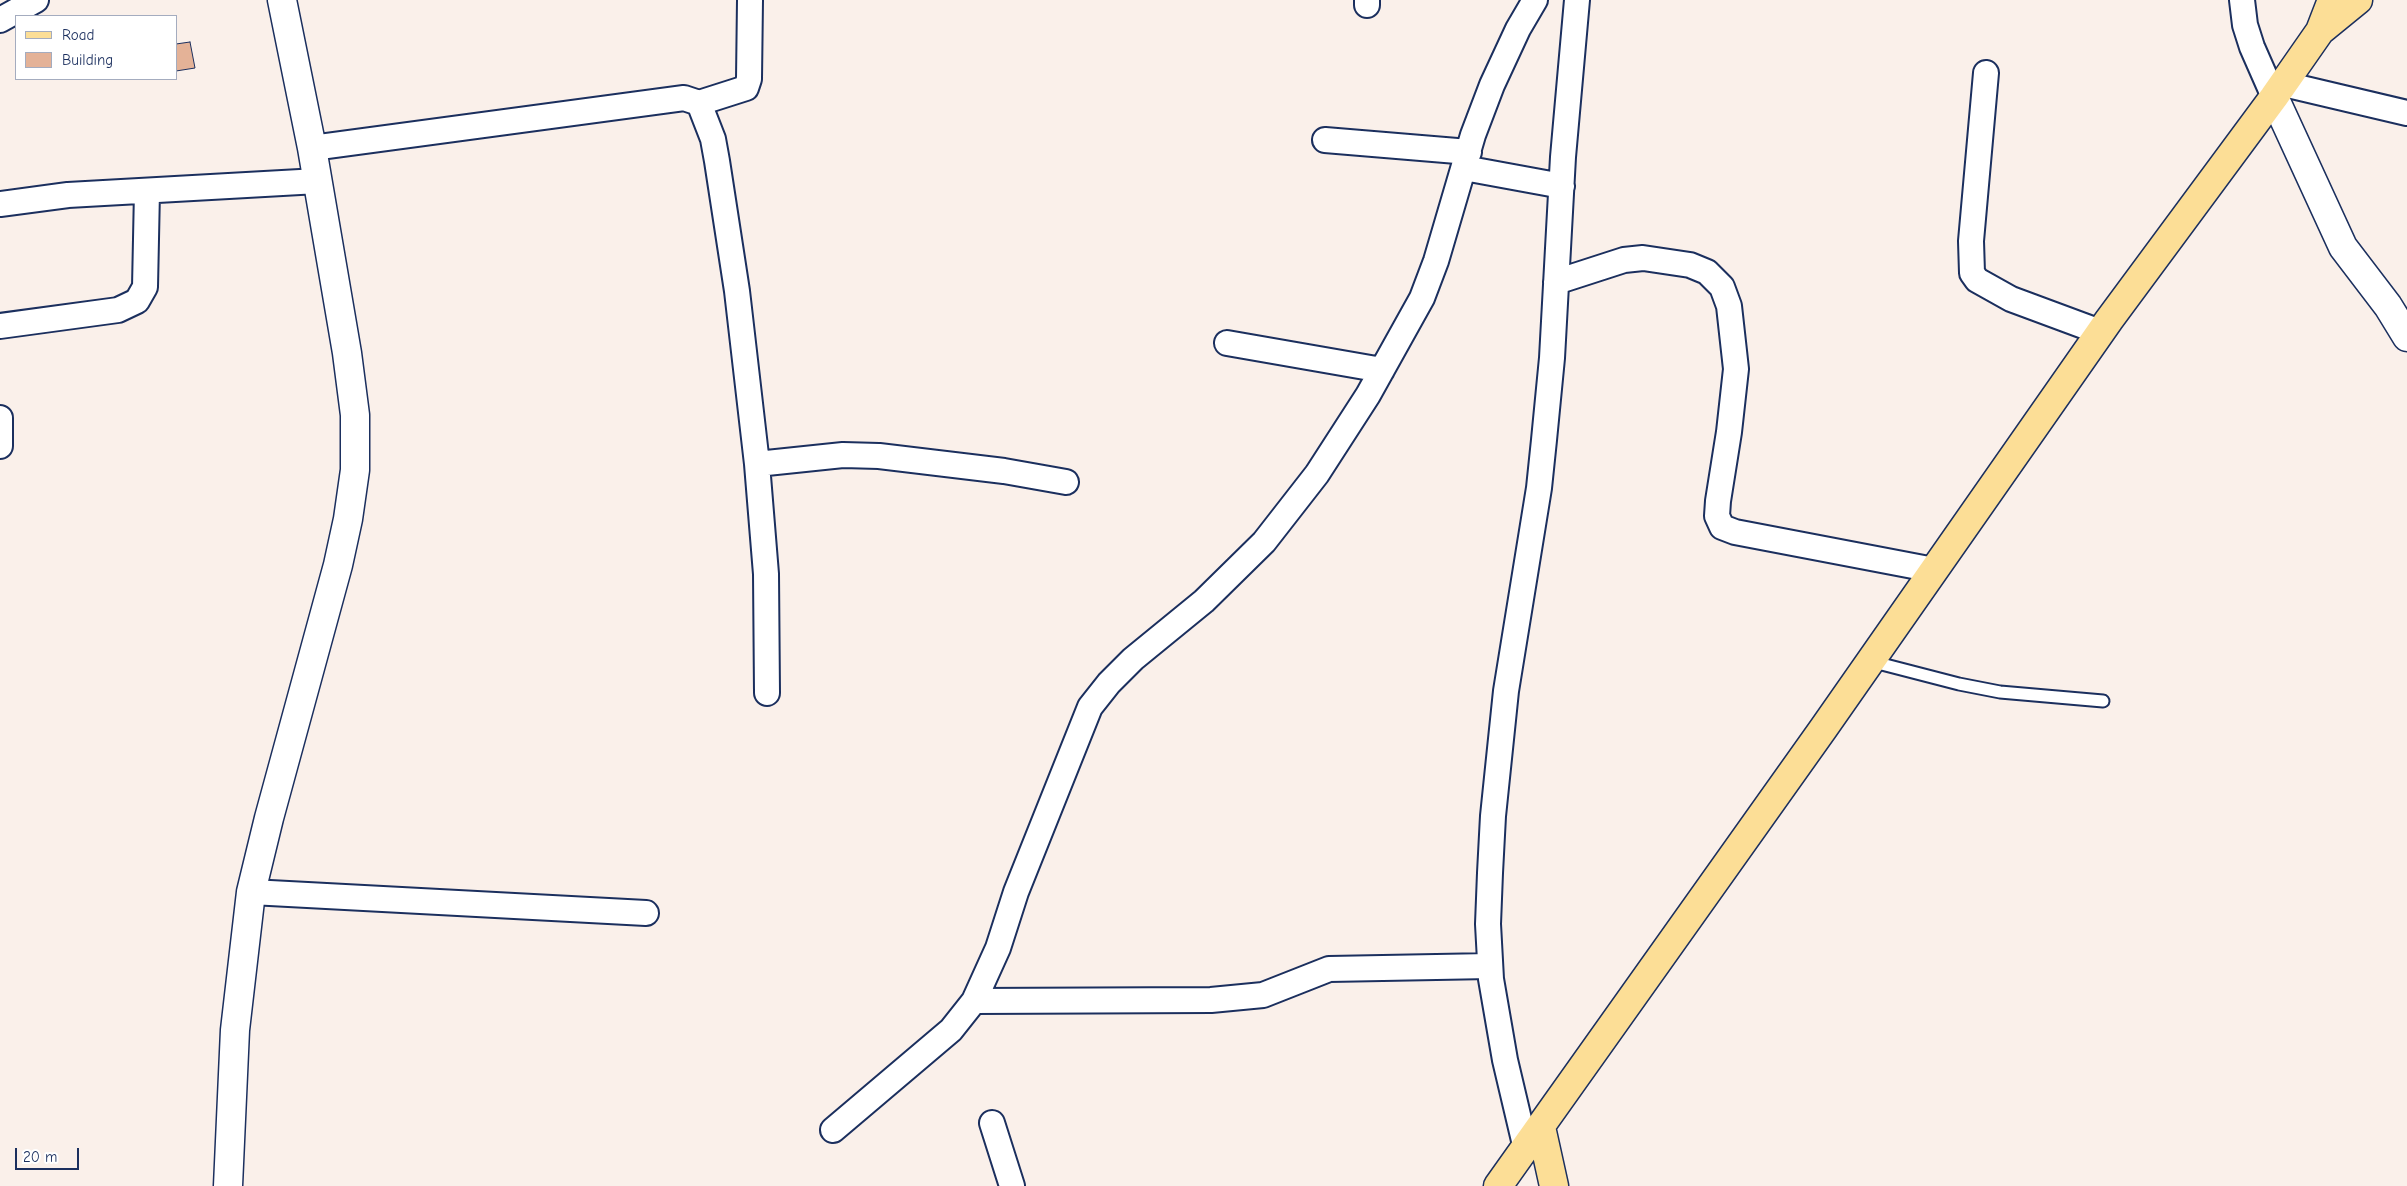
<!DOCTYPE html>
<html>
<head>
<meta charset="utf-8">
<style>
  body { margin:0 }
  #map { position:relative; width:2407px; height:1186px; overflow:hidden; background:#faf0ea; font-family:"Comic Neue",sans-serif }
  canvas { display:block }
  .legend { position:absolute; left:15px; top:15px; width:162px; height:65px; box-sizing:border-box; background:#fff; border:1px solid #a4acbf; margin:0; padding:6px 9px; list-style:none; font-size:15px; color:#1b2f5e }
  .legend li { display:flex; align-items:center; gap:10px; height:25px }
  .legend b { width:25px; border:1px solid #a4acbf }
  .scale { position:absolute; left:15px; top:1148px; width:64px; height:22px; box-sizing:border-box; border:2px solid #1b2f5e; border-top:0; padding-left:6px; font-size:15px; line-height:18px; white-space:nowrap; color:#1b2f5e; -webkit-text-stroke:4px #fff; paint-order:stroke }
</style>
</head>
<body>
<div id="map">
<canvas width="2407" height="1186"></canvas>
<ul class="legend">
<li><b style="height:6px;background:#fcde96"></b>Road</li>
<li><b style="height:14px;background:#e4b297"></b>Building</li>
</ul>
<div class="scale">20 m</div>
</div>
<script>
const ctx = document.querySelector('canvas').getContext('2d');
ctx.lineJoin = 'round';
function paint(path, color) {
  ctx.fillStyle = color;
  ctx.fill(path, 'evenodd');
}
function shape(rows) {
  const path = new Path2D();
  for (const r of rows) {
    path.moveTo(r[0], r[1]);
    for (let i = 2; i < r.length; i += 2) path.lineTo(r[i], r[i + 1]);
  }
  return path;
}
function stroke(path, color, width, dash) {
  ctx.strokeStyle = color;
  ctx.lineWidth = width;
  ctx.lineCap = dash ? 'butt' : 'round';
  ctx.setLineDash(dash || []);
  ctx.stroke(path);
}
const building = shape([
  [190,42,195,68,176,71,176,44,190,42]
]);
paint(building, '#e4b297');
stroke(building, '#1b2f5e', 1);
const service = shape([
  [1870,661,1959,684,2000,692,2103,701]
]);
const minor = shape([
  [1367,0,1367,5],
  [2242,0,2245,25,2252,47,2274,97],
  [0,20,36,0],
  [1986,73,1971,241,1972,273,1977,280,2011,299,2100,332],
  [2284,84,2407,113],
  [699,103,746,88,749,79,750,0],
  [1325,140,1469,152],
  [312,148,684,98,699,103,713,139,717,161,737,291,757,464,766,574,767,693],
  [1464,168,1562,186],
  [0,204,68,195,318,181],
  [1556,282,1624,260,1643,258,1690,265,1707,272,1722,287,1729,306,1736,369,1729,432,1718,501,1717,516,1722,527,1735,532,1934,570],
  [0,326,118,310,137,301,145,287,147,191],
  [1227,343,1382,370],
  [0,418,0,446],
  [757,464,843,455,879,456,1004,471,1066,482],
  [251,892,646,913],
  [974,1001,1211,1000,1263,995,1329,969,1490,966],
  [992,1123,1012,1186],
  [833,1130,951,1030,974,1001,998,948,1016,892,1090,707,1109,683,1133,659,1204,601,1264,542,1317,474,1368,395,1422,298,1436,261,1473,135,1492,85,1518,29,1535,0],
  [1526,1149,1505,1060,1491,979,1488,924,1490,873,1493,816,1506,691,1539,488,1544,440,1552,358,1563,157,1577,0]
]);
const tertiary = shape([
  [2274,97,2343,247,2388,306,2407,337],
  [228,1186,235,1030,251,892,269,818,338,565,348,519,355,470,355,415,347,353,312,148,282,0]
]);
const primary = shape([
  [2320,31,2358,0],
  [1541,1127,1554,1186],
  [1498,1186,1823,729,2109,320,2274,97,2320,31,2332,0]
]);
stroke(service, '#1b2f5e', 15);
stroke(minor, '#1b2f5e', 28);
stroke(tertiary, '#1b2f5e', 31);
stroke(primary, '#1b2f5e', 31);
stroke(service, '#fff', 11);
stroke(minor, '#fff', 24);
stroke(tertiary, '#fff', 28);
stroke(primary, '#fcde96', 28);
</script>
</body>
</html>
